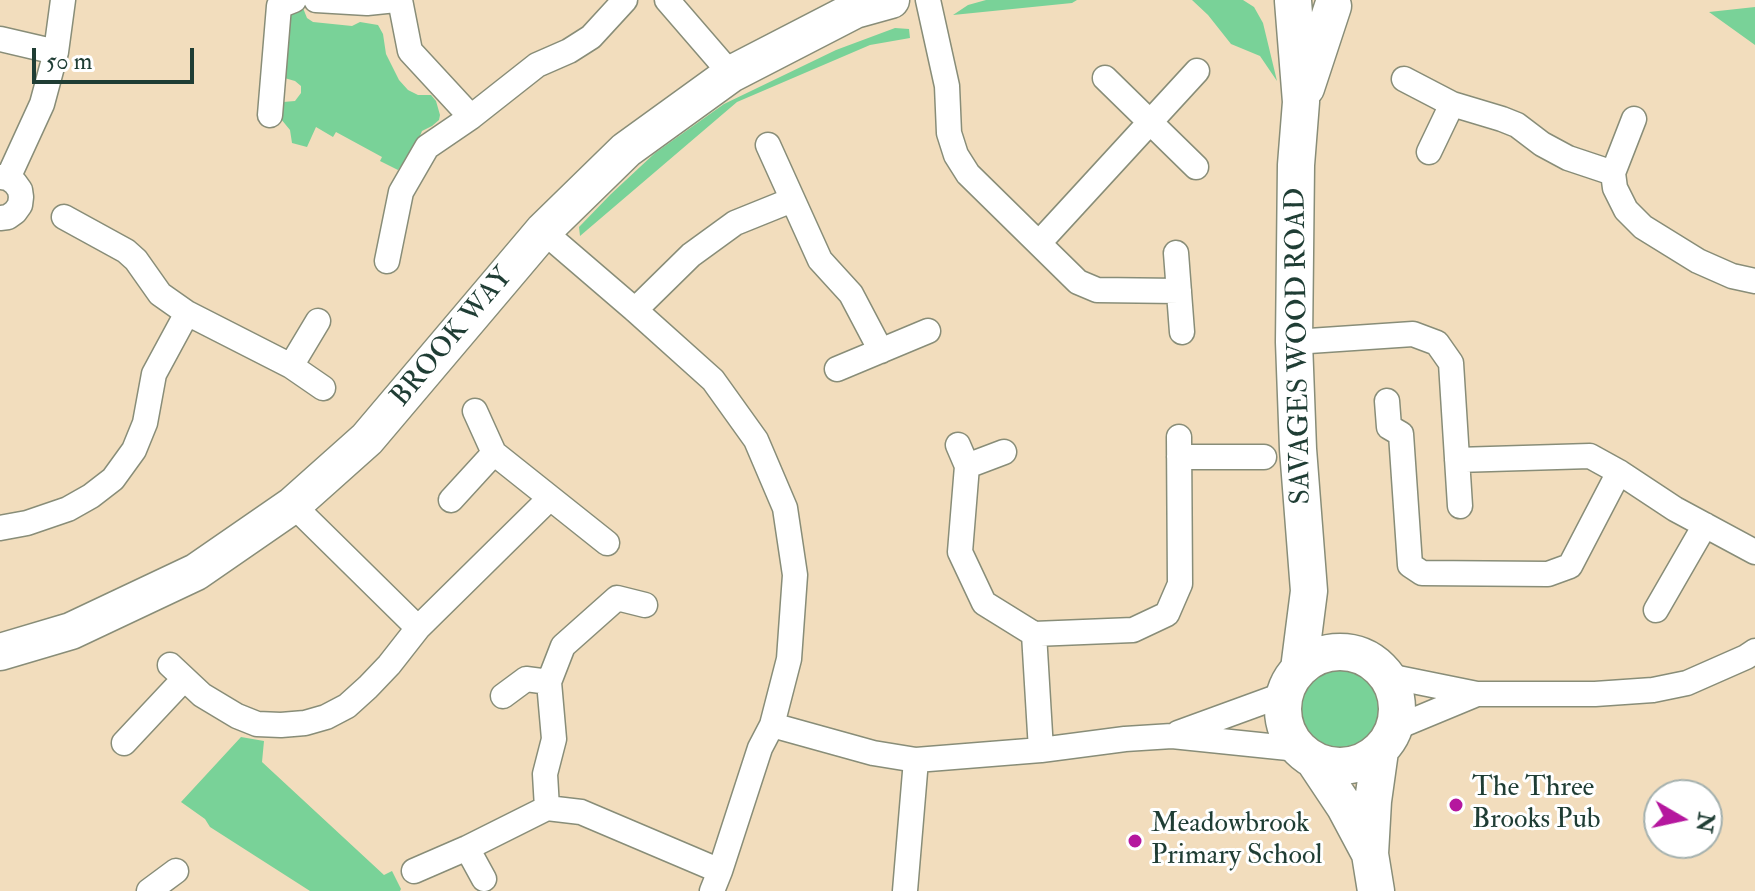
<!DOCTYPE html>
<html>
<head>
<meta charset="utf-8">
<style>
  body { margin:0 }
  #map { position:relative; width:1755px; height:891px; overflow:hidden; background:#f2ddbd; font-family:"IM FELL Double Pica",serif }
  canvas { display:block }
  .north { position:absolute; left:1643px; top:779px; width:80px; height:80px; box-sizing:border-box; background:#fff; border:2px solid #a5b1ae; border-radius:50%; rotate:99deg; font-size:22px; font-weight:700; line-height:32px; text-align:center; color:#1f3d34 }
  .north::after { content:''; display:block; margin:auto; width:28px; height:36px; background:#b5179e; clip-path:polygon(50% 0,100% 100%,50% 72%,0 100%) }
  .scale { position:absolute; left:32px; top:48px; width:162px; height:36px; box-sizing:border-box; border:4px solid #1f3d34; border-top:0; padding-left:10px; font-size:24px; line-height:28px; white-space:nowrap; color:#1f3d34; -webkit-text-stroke:6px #fff; paint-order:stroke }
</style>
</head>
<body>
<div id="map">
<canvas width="1755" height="891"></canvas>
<div class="north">N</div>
<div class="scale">50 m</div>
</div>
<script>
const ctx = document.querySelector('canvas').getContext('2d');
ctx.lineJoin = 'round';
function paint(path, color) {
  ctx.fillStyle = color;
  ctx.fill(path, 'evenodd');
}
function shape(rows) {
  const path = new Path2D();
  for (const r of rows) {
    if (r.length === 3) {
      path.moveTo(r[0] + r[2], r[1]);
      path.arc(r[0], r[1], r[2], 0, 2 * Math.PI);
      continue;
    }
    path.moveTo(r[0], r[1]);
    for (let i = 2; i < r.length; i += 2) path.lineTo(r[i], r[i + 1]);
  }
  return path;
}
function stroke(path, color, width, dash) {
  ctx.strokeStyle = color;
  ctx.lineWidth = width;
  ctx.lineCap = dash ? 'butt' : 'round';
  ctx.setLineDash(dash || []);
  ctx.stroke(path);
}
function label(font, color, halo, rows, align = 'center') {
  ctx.font = font + ' "IM FELL Double Pica",serif';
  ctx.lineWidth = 6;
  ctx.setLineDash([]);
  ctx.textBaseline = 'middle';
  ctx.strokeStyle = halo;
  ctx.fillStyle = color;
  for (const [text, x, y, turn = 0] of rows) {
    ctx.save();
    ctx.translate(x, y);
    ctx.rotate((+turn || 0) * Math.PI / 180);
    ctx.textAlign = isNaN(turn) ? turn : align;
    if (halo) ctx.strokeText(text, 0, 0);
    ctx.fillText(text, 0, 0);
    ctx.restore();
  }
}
paint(shape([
  [986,0,1077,0,1072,3,953,15,968,5],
  [1192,0,1243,0,1254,7,1263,23,1277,81,1260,56,1231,44,1208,15],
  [297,6,303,8,307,18,313,22,352,26,360,22,378,25,383,34,386,54,399,80,408,90,418,95,431,95,436,101,440,115,439,120,432,126,422,131,416,146,398,170,380,161,382,157,336,132,333,137,316,127,307,147,292,143,290,130,276,113,280,104,283,102,295,101,301,93,301,86,295,81,281,77,283,61,287,56,290,17,293,9],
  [1755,7,1755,45,1709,12],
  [895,28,909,29,910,38,870,45,737,102,580,236,579,227,611,194,655,153,724,104,836,50],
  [1341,711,42],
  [241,737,264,741,262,762,384,875,392,871,401,889,400,891,310,891,210,827,205,819,181,802]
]), '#79d298');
const street = shape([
  [316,0,367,3,396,0],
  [400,0,410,51,471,117],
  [667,0,731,74],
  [928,0,947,86,949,133,956,155,968,174,1078,282,1097,290,1179,291],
  [0,39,56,52],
  [1105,78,1196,167],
  [1404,79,1452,104,1502,119,1517,125,1542,144,1568,158,1613,173,1615,188,1626,210,1643,227,1698,261,1732,276,1755,281],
  [270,115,279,6,294,0],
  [768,145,820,260,851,294,881,351],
  [1429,152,1452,104],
  [1613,173,1634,119],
  [0,177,8,178,15,183,20,190,21,197,20,205,15,212,8,217,0,218],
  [8,178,42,104,56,52,63,0],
  [64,217,126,251,136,260,160,294,187,313,291,366,323,388],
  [543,231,635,310,713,380,756,440,785,508,795,575,789,659,772,725,760,748,720,871,712,891],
  [1039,243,1197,71],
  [1176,253,1182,332],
  [387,261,401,192,427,147,471,117,537,65,569,51,591,37,625,0],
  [635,310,691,255,735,223,792,200],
  [1294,342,1413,334,1437,343,1451,363,1460,506],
  [291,366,318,321],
  [837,369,928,331],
  [1387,401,1389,427,1401,434,1410,565,1422,573,1548,574,1570,566,1619,472],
  [475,411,494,453,607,543],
  [958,445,967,466,960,552,984,603,1034,634,1133,630,1167,614,1180,584,1179,437],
  [1179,457,1264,457],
  [1457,460,1590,456,1619,472,1675,509,1755,552],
  [967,466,1004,452],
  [451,500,494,453],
  [293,505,418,628],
  [0,528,27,523,68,509,91,496,113,479,134,450,145,423,154,374,187,313],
  [1656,610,1705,525],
  [1034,634,1041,750],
  [170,665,202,695,237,716,257,724,281,725,305,723,326,717,347,706,368,687,389,665,418,628,550,498],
  [1388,676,1477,694,1595,694,1653,690,1687,683,1746,657,1755,651],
  [503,696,526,679,549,682],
  [772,725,873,753,916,760,1041,750,1125,739,1172,736,1298,749],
  [1395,728,1477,694],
  [1178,733,1285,694],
  [124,743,184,679],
  [547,808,581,812,720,871],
  [467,848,484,879],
  [414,871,467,848,547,808,545,774,554,739,549,682,563,646,617,598,645,605],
  [149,891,176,871],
  [905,891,916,760]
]);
const secondary = shape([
  [1293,1,1301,102,1296,165,1294,342,1298,449,1309,591,1299,669],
  [1306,88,1333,6],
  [1340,709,57],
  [0,652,71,631,196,572,293,505,367,439,543,231,626,150,731,74,855,10,891,0],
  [1315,762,1345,807,1369,852],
  [1376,891,1370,854,1373,801,1380,751]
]);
stroke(street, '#888d78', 27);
stroke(secondary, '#888d78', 39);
stroke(street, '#fff', 24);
stroke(secondary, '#fff', 36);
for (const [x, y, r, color] of [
  [1456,805,8,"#b5179e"],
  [1135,841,8,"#b5179e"]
]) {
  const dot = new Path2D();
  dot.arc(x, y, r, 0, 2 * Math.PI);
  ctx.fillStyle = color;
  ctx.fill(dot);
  stroke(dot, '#fff', 3);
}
label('28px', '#1f3d34', '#fff', [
  ["BROOK WAY",453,338,-50],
  ["SAVAGES WOOD ROAD",1300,346,-91]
]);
label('28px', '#1f3d34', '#fff', [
  ["The Three",1472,789],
  ["Brooks Pub",1472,821],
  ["Meadowbrook",1151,825],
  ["Primary School",1151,857]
], 'left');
</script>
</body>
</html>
